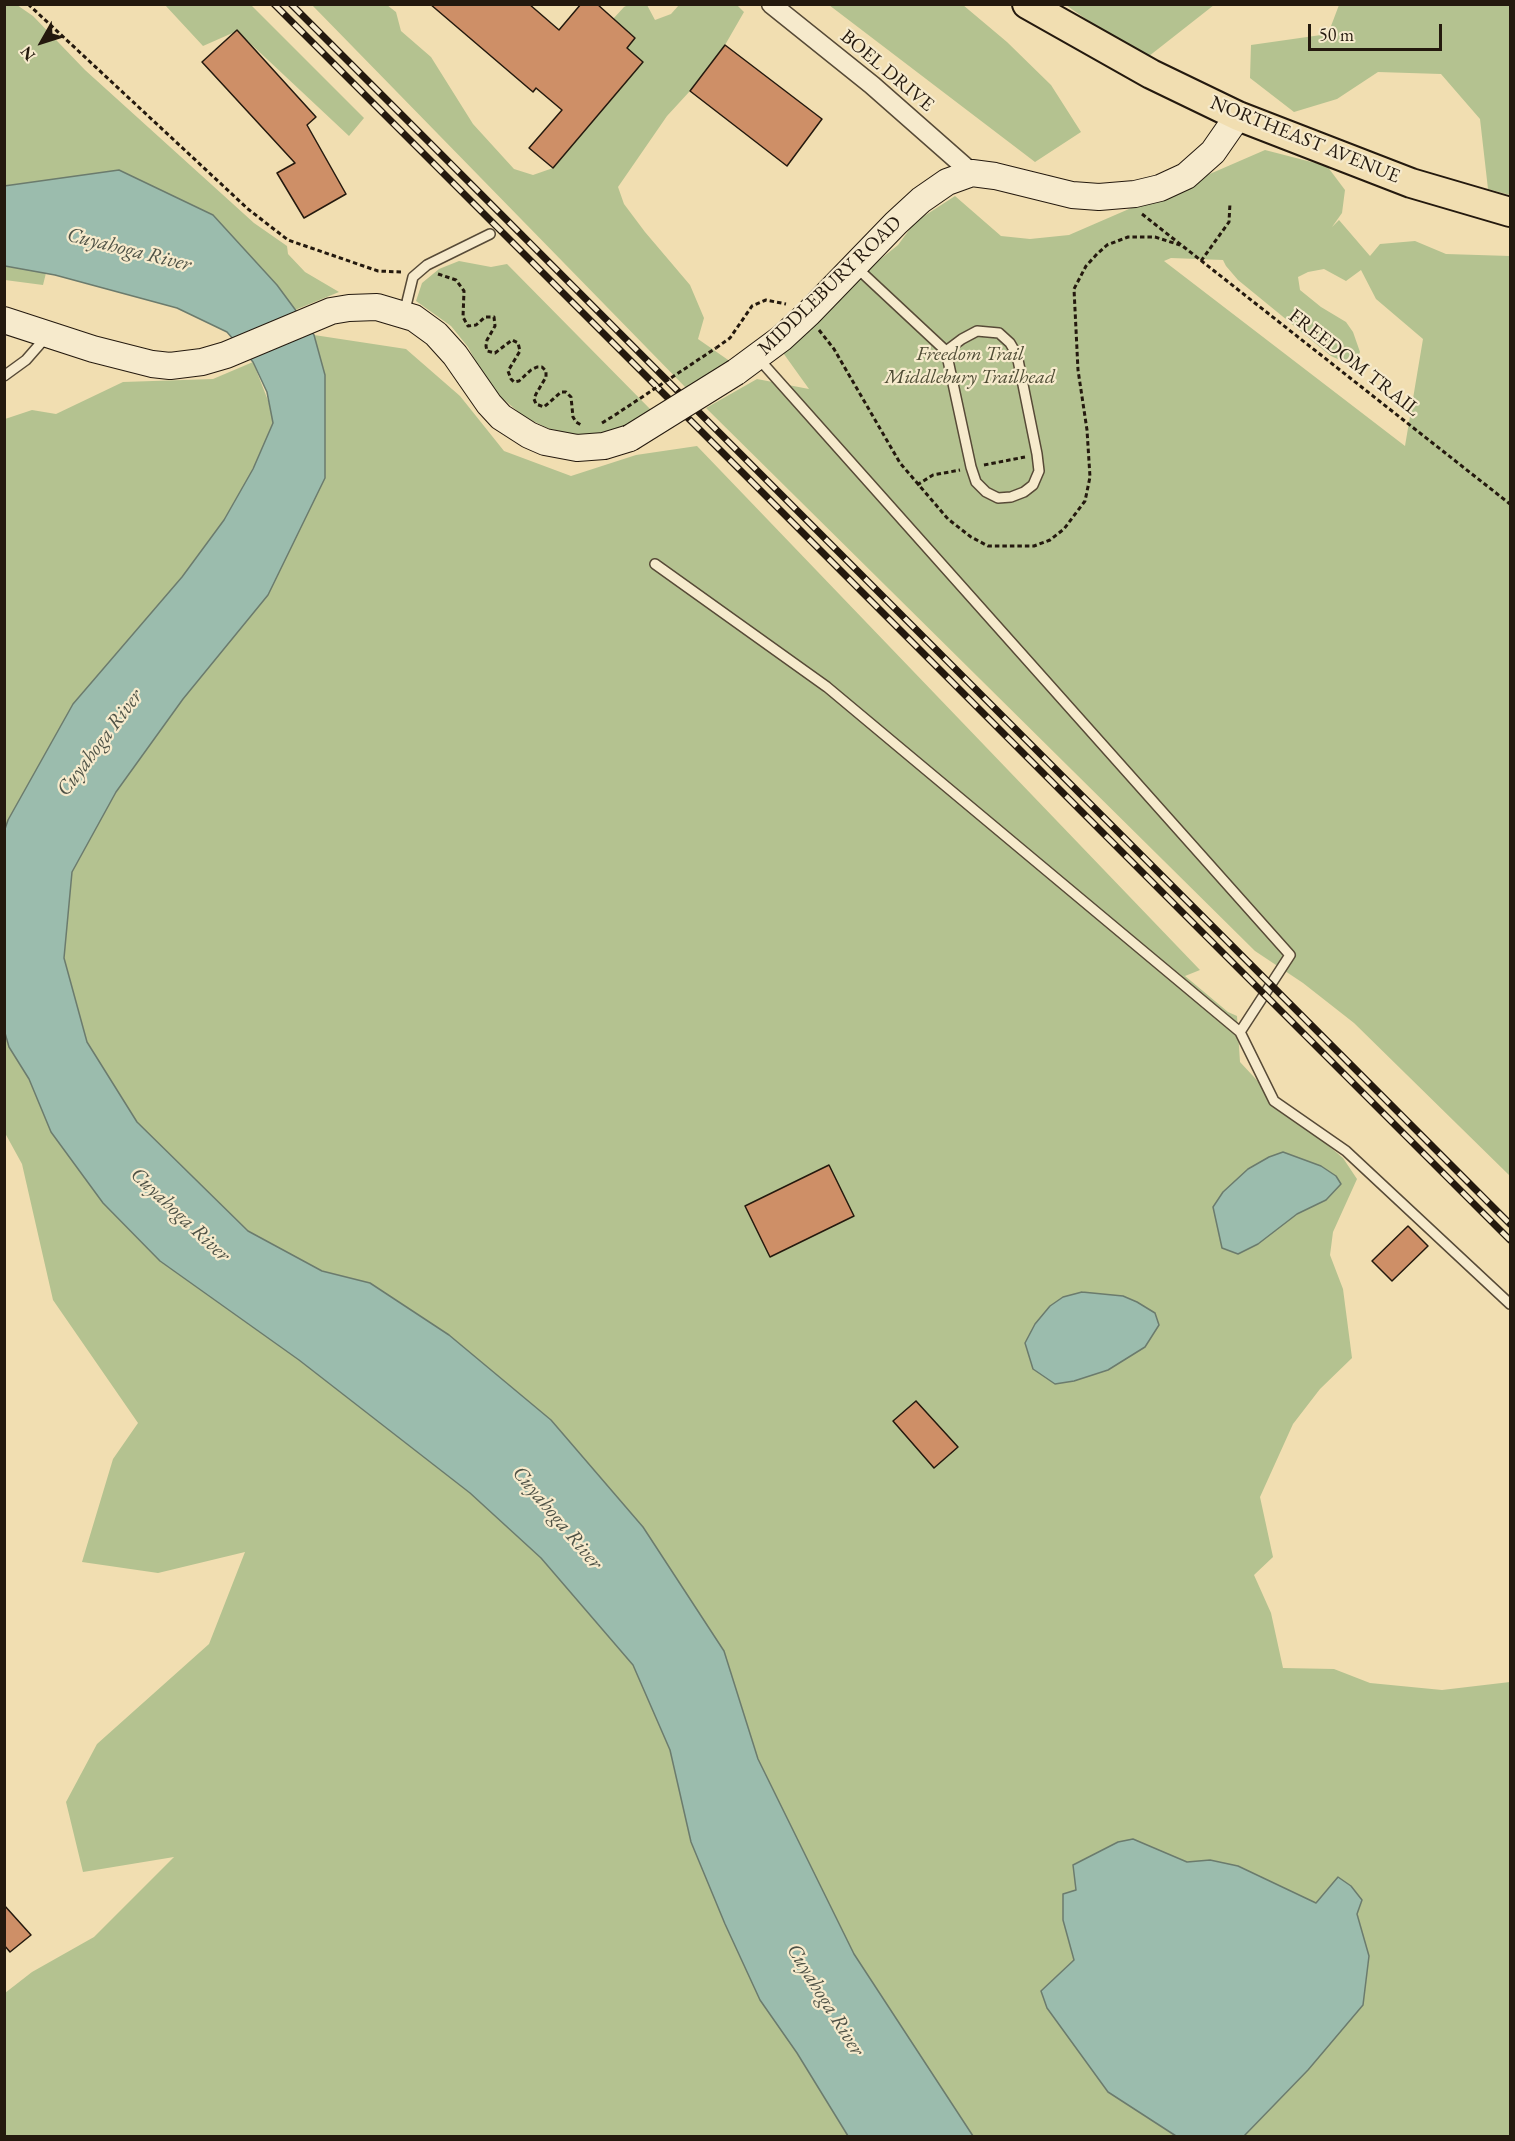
<!DOCTYPE html>
<html>
<head>
<meta charset="utf-8">
<style>
  body { margin:0 }
  #map { position:relative; width:1515px; height:2141px; overflow:hidden; background:#f1deb1; font-family:"EB Garamond",serif }
  canvas { display:block }
  .frame { position:absolute; inset:0; border:6px solid #24190e; pointer-events:none }
  .north { position:absolute; left:12px; top:12px; width:60px; height:60px; -webkit-text-stroke:4px #f6eacc; paint-order:stroke; rotate:231deg; font-size:16px; font-weight:700; line-height:24px; text-align:center; color:#24190e }
  .north::after { content:''; display:block; margin:auto; width:21px; height:27px; background:#24190e; clip-path:polygon(50% 0,100% 100%,50% 72%,0 100%) }
  .scale { position:absolute; left:1308px; top:24px; width:134px; height:27px; box-sizing:border-box; border:3px solid #24190e; border-top:0; padding-left:8px; font-size:18px; line-height:21px; white-space:nowrap; color:#24190e; -webkit-text-stroke:4px #f6eacc; paint-order:stroke }
</style>
</head>
<body>
<div id="map">
<canvas width="1515" height="2141"></canvas>
<div class="frame"></div>
<div class="north">N</div>
<div class="scale">50 m</div>
</div>
<script>
const ctx = document.querySelector('canvas').getContext('2d');
ctx.lineJoin = 'round';
function paint(path, color) {
  ctx.fillStyle = color;
  ctx.fill(path, 'evenodd');
}
function shape(rows) {
  const path = new Path2D();
  for (const r of rows) {
    path.moveTo(r[0], r[1]);
    for (let i = 2; i < r.length; i += 2) path.lineTo(r[i], r[i + 1]);
  }
  return path;
}
function stroke(path, color, width, dash) {
  ctx.strokeStyle = color;
  ctx.lineWidth = width;
  ctx.lineCap = dash ? 'butt' : 'round';
  ctx.setLineDash(dash || []);
  ctx.stroke(path);
}
function label(font, color, halo, rows, align = 'center') {
  ctx.font = font + ' "EB Garamond",serif';
  ctx.lineWidth = 4.5;
  ctx.setLineDash([]);
  ctx.textBaseline = 'middle';
  ctx.strokeStyle = halo;
  ctx.fillStyle = color;
  for (const [text, x, y, turn = 0] of rows) {
    ctx.save();
    ctx.translate(x, y);
    ctx.rotate((+turn || 0) * Math.PI / 180);
    ctx.textAlign = isNaN(turn) ? turn : align;
    if (halo) ctx.strokeText(text, 0, 0);
    ctx.fillText(text, 0, 0);
    ctx.restore();
  }
}
paint(shape([
  [5,5,17,5,33,16,85,70,254,223,287,246,288,254,305,272,339,292,295,310,277,285,213,215,5,186],
  [165,5,251,5,364,118,349,136,237,31,203,46],
  [312,5,387,5,396,12,401,31,431,57,473,124,514,169,533,175,553,168,643,62,627,48,635,38,613,19,624,7,628,5,647,5,655,20,671,14,679,5,737,5,744,12,725,45,690,91,667,116,618,187,624,204,645,232,690,285,704,318,698,339,731,362,689,391],
  [829,5,963,5,1007,42,1051,85,1081,132,1035,162],
  [1066,5,1214,5,1144,60],
  [1339,5,1510,5,1510,195,1488,189,1480,119,1441,74,1378,72,1337,99,1294,112,1250,78,1251,45,1328,34],
  [1265,150,1327,166,1345,190,1342,213,1332,227,1339,220,1370,256,1380,244,1415,241,1446,254,1510,256,1510,1176,1354,1023,1303,983,1255,951,706,408,757,379,809,389,776,343,898,245,915,222,955,196,1001,236,1030,239,1069,235],
  [1171,258,1223,260,1226,266,1238,280,1331,356,1353,366,1360,352,1353,332,1346,322,1321,307,1300,290,1298,277,1308,272,1324,269,1346,281,1361,270,1376,299,1423,339,1405,446,1164,261],
  [459,261,491,267,507,264,651,410,621,430,585,437,547,428,523,416,501,397,481,371,468,347,451,326,416,301,422,283,439,269],
  [4,266,46,273,43,285,5,280],
  [314,335,406,349,460,396,504,451,571,476,636,455,697,446,1200,970,1185,976,1228,1012,1237,1016,1240,1062,1280,1105,1343,1158,1357,1179,1333,1232,1330,1255,1343,1289,1352,1358,1320,1389,1293,1424,1260,1497,1273,1557,1254,1575,1271,1613,1283,1668,1334,1669,1370,1683,1442,1690,1510,1682,1510,2136,1244,2136,1308,2070,1363,2005,1369,1957,1357,1913,1338,1877,1316,1903,1238,1866,1210,1860,1187,1862,1133,1839,1118,1842,1073,1865,1076,1890,1063,1894,1063,1920,1074,1960,1041,1991,1108,2092,1176,2136,973,2136,854,1954,758,1759,724,1651,643,1527,551,1420,449,1335,370,1283,322,1271,248,1231,137,1122,87,1042,64,958,72,872,116,792,183,699,325,375],
  [253,362,269,403,273,423,253,469,224,520,182,577,73,704,8,820,5,829,5,419,32,410,56,414,123,382,213,379],
  [4,1033,9,1047,29,1079,51,1132,103,1203,160,1261,299,1360,470,1493,541,1558,633,1665,670,1750,691,1842,797,2053,848,2136,5,2136,5,1993,32,1972,94,1937,174,1857,83,1872,66,1802,97,1744,209,1644,245,1552,158,1573,82,1562,113,1459,138,1423,53,1300,22,1164,5,1133]
]), '#b4c290');
const water = shape([
  [119,170,213,215,277,285,314,335,325,375,325,478,268,595,183,699,116,792,72,872,64,958,87,1042,137,1122,248,1231,322,1271,370,1283,449,1335,551,1420,643,1527,724,1651,758,1759,854,1954,973,2136,848,2136,797,2053,760,2000,725,1924,691,1842,670,1750,633,1665,541,1558,470,1493,299,1360,160,1261,103,1203,51,1132,29,1079,9,1047,5,1033,5,829,8,820,73,704,182,577,224,520,253,469,273,423,267,392,253,362,227,332,177,308,55,275,5,266,4,186,119,170],
  [1283,1152,1321,1166,1336,1176,1341,1184,1326,1200,1297,1214,1258,1244,1238,1254,1222,1248,1213,1207,1223,1192,1248,1169,1269,1157,1283,1152],
  [1082,1292,1123,1296,1137,1302,1155,1313,1159,1325,1145,1347,1108,1370,1074,1381,1055,1384,1033,1369,1025,1343,1035,1324,1050,1306,1063,1297,1082,1292],
  [1133,1839,1187,1862,1210,1860,1238,1866,1316,1903,1338,1877,1351,1886,1362,1900,1357,1914,1369,1956,1363,2005,1308,2070,1244,2136,1176,2136,1108,2092,1047,2008,1041,1991,1074,1960,1063,1920,1063,1894,1076,1890,1073,1865,1118,1842,1133,1839]
]);
paint(water, '#9bbcad');
stroke(water, '#6b7b6d', 1.5);
const building = shape([
  [430,4,529,4,559,30,581,4,597,4,635,38,627,48,643,62,553,168,529,148,562,110,536,88,533,92,430,4],
  [237,30,316,117,307,125,346,194,304,218,277,173,295,163,202,62,237,30],
  [725,45,822,119,787,166,690,91,725,45],
  [829,1165,854,1216,770,1257,745,1206,829,1165],
  [1408,1226,1428,1246,1392,1281,1372,1261,1408,1226],
  [916,1401,958,1447,934,1468,893,1421,916,1401],
  [4,1905,31,1935,10,1952,4,1945,4,1905]
]);
paint(building, '#ce8f67');
stroke(building, '#24190e', 1.5);
const lane = shape([
  [857,268,946,351,971,467,976,482,986,492,998,498,1011,497,1024,492,1033,485,1039,471,1037,454,1017,355,1010,343,999,333,977,331,962,339,946,351],
  [404,314,413,277,427,265,490,234],
  [758,358,1290,955,1240,1032],
  [4,376,26,360,47,336],
  [655,564,827,687,1240,1032,1274,1101,1346,1151,1510,1304]
]);
const street = shape([
  [771,4,872,85,972,173]
]);
const secondary = shape([
  [4,320,93,349,152,364,170,366,202,362,226,355,331,311,349,308,377,307,414,318,436,334,455,355,489,404,501,417,529,435,545,442,577,448,604,446,630,438],
  [736,372,782,338,808,314,896,223,921,200,947,182,972,173,995,176,1072,195,1099,197,1135,194,1160,188,1186,176,1213,152,1238,116]
]);
const primary = shape([
  [1027,4,1151,74,1238,116,1411,183,1510,212]
]);
stroke(lane, '#574a37', 12);
stroke(street, '#574a37', 21);
stroke(secondary, '#24190e', 28);
stroke(primary, '#24190e', 32);
stroke(shape([
  [28,4,248,209,288,240,378,271,401,272],
  [1142,214,1510,504],
  [1201,261,1229,222,1230,203],
  [438,274,456,280,464,291,463,317,468,326,476,325,485,317,494,317,495,326,487,340,486,346,487,351,495,353,512,340,518,343,520,351,508,371,511,379,514,382,519,381,531,370,537,367,542,367,546,371,546,377,536,394,534,399,536,404,544,407,561,392,566,392,571,397,573,417,576,422,581,425],
  [819,330,834,349,900,463,948,519,971,537,988,546,1034,546,1050,540,1064,529,1085,501,1090,477,1087,430,1078,370,1074,289,1086,266,1097,254,1107,245,1128,237,1155,237,1180,245],
  [716,348,730,338,752,306,766,300,786,304],
  [602,423,615,415],
  [984,465,1025,457],
  [917,485,933,475,960,470]
]), '#24190e', 3, [4.5, 3]);
stroke(lane, '#f6eacc', 9);
stroke(street, '#f6eacc', 18);
stroke(secondary, '#f6eacc', 26);
stroke(primary, '#f1deb1', 28);
const rail = shape([
  [274,4,1510,1240],
  [291,4,1510,1224]
]);
stroke(rail, '#24190e', 7);
stroke(rail, '#f6eacc', 4.5, [14]);
const secondaryBridge = shape([
  [630,438,736,372]
]);
stroke(secondaryBridge, '#24190e', 28, []);
stroke(shape([
  [615,415,716,348]
]), '#24190e', 3, [4.5, 3]);
stroke(secondaryBridge, '#f6eacc', 26);
label('20px', '#24190e', '#f6eacc', [
  ["BOEL DRIVE",887,71,40],
  ["NORTHEAST AVENUE",1305,140,22],
  ["MIDDLEBURY ROAD",830,286,-44],
  ["FREEDOM TRAIL",1354,363,38]
]);
label('italic 20px', '#4f4c35', '#f6eacc', [
  ["Freedom Trail",970,355],
  ["Middlebury Trailhead",970,378]
]);
label('italic 21px', '#4e5246', '#f6eacc', [
  ["Cuyahoga River",129,250,14],
  ["Cuyahoga River",100,743,-53],
  ["Cuyahoga River",180,1215,43],
  ["Cuyahoga River",557,1518,50],
  ["Cuyahoga River",825,2000,58]
]);
</script>
</body>
</html>
